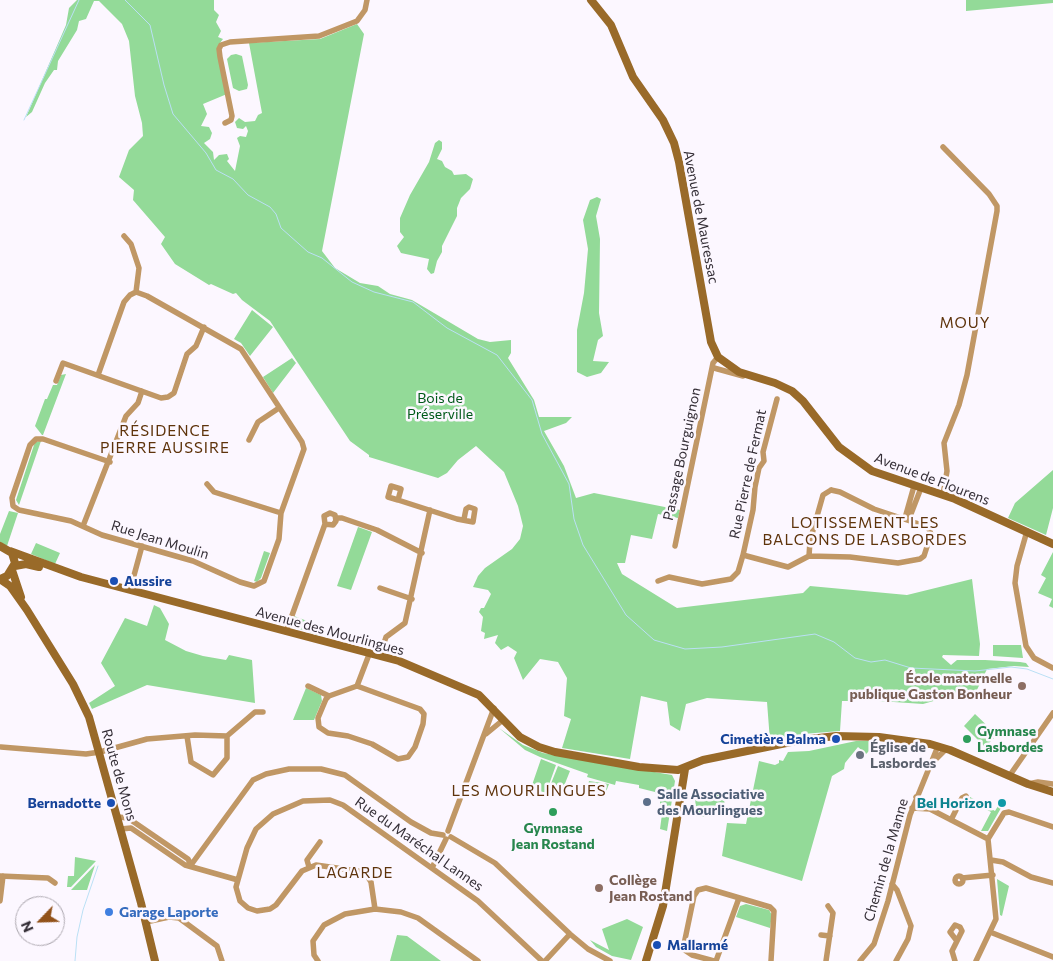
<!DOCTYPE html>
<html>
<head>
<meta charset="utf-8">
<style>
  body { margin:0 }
  #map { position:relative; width:1053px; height:961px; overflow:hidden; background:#fcf7ff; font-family:Commissioner,sans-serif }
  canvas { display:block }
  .north { position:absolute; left:15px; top:896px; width:50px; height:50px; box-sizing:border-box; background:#fcf7ff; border:1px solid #aca7af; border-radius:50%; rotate:246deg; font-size:14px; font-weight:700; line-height:20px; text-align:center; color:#352f37 }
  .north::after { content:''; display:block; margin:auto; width:18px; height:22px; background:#92521a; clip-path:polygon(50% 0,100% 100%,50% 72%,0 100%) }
</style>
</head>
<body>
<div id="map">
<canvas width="1053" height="961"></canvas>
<div class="north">N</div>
</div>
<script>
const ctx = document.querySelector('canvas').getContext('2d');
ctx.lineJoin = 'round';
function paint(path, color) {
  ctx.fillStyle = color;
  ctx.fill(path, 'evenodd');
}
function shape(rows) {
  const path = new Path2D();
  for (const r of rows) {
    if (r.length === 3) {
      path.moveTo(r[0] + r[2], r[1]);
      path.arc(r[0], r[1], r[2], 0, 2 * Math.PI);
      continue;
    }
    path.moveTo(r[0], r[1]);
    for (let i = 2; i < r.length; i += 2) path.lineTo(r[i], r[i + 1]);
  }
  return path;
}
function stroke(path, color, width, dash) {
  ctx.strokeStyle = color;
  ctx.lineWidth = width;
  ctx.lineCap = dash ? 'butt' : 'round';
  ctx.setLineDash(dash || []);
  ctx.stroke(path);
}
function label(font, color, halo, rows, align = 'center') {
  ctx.font = font + ' Commissioner,sans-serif';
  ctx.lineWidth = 5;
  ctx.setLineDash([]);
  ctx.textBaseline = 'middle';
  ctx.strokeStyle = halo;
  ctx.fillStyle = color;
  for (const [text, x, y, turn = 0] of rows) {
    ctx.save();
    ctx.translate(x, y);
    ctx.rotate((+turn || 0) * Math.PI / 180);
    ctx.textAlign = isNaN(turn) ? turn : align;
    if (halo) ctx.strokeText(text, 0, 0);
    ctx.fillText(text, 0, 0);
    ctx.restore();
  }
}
paint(shape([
  [77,0,214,0,214,10,219,15,216,22,221,31,218,37,223,39,220,43,227,94,203,104,207,114,201,126,209,127,212,133,210,139,204,143,213,152,214,160,219,155,227,154,229,159,227,161,235,171,240,146,237,138,240,136,246,137,248,131,246,126,243,129,237,128,235,122,239,118,245,122,255,121,258,115,262,113,249,43,320,39,357,24,364,34,322,251,335,268,360,283,378,286,390,294,412,300,478,339,490,342,511,340,511,353,508,358,534,400,539,417,572,417,566,423,544,431,564,466,576,498,594,493,680,510,678,518,658,514,652,539,631,535,625,563,617,563,622,574,677,608,803,593,810,586,907,595,972,579,980,644,979,656,943,655,942,657,951,665,957,660,985,660,1020,662,1026,663,1029,667,1014,666,987,669,975,694,951,696,923,704,879,701,874,695,858,695,848,701,842,701,840,731,803,734,770,741,767,702,707,698,686,704,680,731,670,725,667,702,641,696,630,759,562,748,571,719,564,716,567,678,558,662,540,659,523,680,514,658,517,652,508,646,501,650,495,643,498,635,484,639,485,633,481,631,483,617,479,612,481,608,484,608,491,594,488,590,473,587,478,576,485,568,512,549,520,539,523,526,518,506,504,472,476,446,458,460,447,473,438,478,369,457,369,455,350,441,270,321,242,300,236,293,233,294,211,284,209,285,175,264,161,244,165,237,133,200,134,190,119,177,129,150,143,136,142,123,135,96,129,41,122,24,99,1,94,1,86,19,79,21,77,30,58,61,57,70,54,70,45,83,32,112,26,117,66,25,69,8],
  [966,0,1053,0,1053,3,966,11],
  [236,54,242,56,248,85,247,89,239,91,233,88,227,59,231,55],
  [439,140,442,142,442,149,437,159,442,161,445,167,452,171,454,175,466,174,473,179,470,189,461,198,457,208,457,216,442,246,442,252,437,261,434,273,431,274,427,269,429,259,401,253,397,246,404,237,400,232,400,218,410,195,429,162,435,143],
  [597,197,601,199,596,216,600,239,599,313,603,336,598,340,593,361,609,362,601,373,587,377,577,372,577,330,584,293,588,249,583,220,590,200],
  [252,310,273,327,250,356,241,343,234,339],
  [292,358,296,363,273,393,263,377],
  [66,374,43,435,42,435,35,426,45,399,47,399,53,385,57,385,61,375],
  [41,441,19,505,16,500,35,442],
  [1053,470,1053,508,1046,535,1008,518,1015,503],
  [9,511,18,513,7,546,0,542,0,534],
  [358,527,372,532,351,590,337,586],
  [36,543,60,553,55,564,31,554],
  [264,551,270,553,261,578,257,582,254,581],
  [1053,552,1053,608,1049,606,1052,599,1038,593,1046,578,1041,575],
  [154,605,160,608,169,624,165,640,186,651,203,656,226,660,229,655,252,660,255,703,147,685,92,709,89,703,115,686,101,663,125,618,147,626],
  [294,616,323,627,320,636,297,628,293,622],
  [993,645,1021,645,1023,658,993,656],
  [306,688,321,695,322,701,314,720,293,720],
  [975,714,997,735,985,747,964,726],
  [499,728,523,745,543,753,672,775,675,781,667,831,660,829,662,814,660,813,660,801,655,792,639,788,639,785,616,781,615,785,587,777,588,774,540,757,525,750],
  [856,741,876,741,876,744,866,754,858,747,845,763,844,769,832,776,802,881,722,856,727,823,746,824,759,761,775,765,779,763,779,760,783,761,788,752,809,751],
  [541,759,556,765,546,793,531,788],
  [558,766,570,771,562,791,550,786],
  [589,781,609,784,604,797,586,793],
  [724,793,725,816,696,817,695,794],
  [970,797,995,811,998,806,1001,808,988,831,981,831,991,812,969,800],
  [75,857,96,861,71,887,67,887,68,876,74,876],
  [95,865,87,890,71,890],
  [997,879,1009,886,1002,916,1000,915],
  [746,904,769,910,772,915,770,928,736,917,740,906],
  [627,919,643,927,631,960,612,956,596,947,590,940,609,950,602,929],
  [397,935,407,936,441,961,390,961]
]), '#93da98');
stroke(shape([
  [125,0,150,25,164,85,173,114,206,153,216,170,233,179,248,195,270,207,276,214,281,228,308,252,322,258,352,282,374,292,413,302,447,328,497,355,532,400,542,434,569,484,574,519,583,545,626,615,654,640,685,649,722,647,815,634,834,642,855,658,871,662,885,660,911,668,975,671,1011,667,1027,669,1053,679],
  [24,120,79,0],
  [75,961,77,937,83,910,98,866]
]), '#bae0f5', 1);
stroke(shape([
  [225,123,231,120,232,116,220,57,219,49,221,45,230,42,319,36,357,21,365,10,367,0],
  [124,236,131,244,139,268,136,292],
  [714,368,743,376],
  [98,375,124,302,130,295,136,292,147,296,241,349,302,442,304,449,281,513,279,539,264,581,254,586,240,582,193,561,102,535,71,521,19,510,13,506,12,498,30,445,36,439,43,439,110,462],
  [56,381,63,363,161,398,168,397,174,393,187,354,196,346,204,327],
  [249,440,258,422,279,408],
  [207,484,214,492,281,513],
  [831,490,840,492,874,509,928,527,931,534,924,556,920,559,898,563,850,557,809,556,810,541,823,495,831,490],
  [943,495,947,471,944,443,959,405,967,375,997,211,997,206,989,194,943,147],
  [398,500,388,497,391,486,401,489,398,500,457,519,473,522,475,509,469,507,466,509,464,519],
  [336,518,342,518,377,530,422,553],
  [905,518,914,486],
  [909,519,921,488],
  [83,526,126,416,138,403,142,391],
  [1027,531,1017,566,1015,583,1026,646,1034,658,1053,668],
  [675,546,713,363,718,357],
  [743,555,753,510,755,487,759,468,764,461,763,452,777,399],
  [658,581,669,577,702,584,731,579,738,572,743,555,788,567,809,556],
  [380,588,412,599],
  [130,590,142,546],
  [286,632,325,524,324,516,330,513,335,515,336,521,333,525,325,524],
  [380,655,386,637,405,623,430,510],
  [308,686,329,696],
  [357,686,420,709,424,714,423,724,415,747,408,757,398,759,372,744,348,736,328,733,319,727,318,718,326,699,329,696,357,686,370,652],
  [486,734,503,720],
  [187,736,191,762,213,775,227,758,227,736],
  [1,747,86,754,100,752,147,739,195,735,227,736,255,712,263,712],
  [934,761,946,749],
  [1010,775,1053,713],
  [1028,784,1038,782,1053,784],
  [916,797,930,809,988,839,996,919,976,961],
  [912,808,930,809],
  [118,817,128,818,188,859,191,865],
  [951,820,962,798,966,796],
  [121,829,131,828,185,865,238,880],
  [448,831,494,708],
  [451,837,495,863,570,934,588,949,610,961],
  [988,839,1004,813,1009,812,1053,827],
  [991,860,1003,862,1031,877,1053,883],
  [191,865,253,780,266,774,289,769,321,769,345,775,411,822,431,833,443,835],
  [309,867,307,860,320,842],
  [432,868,446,839],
  [0,876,48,878,55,883],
  [959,880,4],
  [962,878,993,875],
  [892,884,897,890,911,926,908,939,896,961],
  [0,901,3,876],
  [375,909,371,882,365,872,316,865,302,871,276,905,270,909,257,911,248,908,240,901,236,887,247,848,256,829,273,814,303,801,330,800,343,805,478,901,542,961],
  [146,922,169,917,179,918,217,946,222,961],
  [990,932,1053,957],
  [821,935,830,936],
  [318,961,314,955,313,941,324,925,345,914,375,909,401,912,418,918,478,961],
  [545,961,570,934],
  [714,961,692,955,683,949,694,896,698,890,706,888,770,907,774,911,771,961],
  [716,961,739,898],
  [826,961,833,913,828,906],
  [860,961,874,944,888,901,910,815,938,746],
  [955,961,952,951,962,931,960,927,955,925,950,932,957,941]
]), '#c09765', 5.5);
stroke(shape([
  [591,0,611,25,633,77,663,120,674,143,679,162,711,342,718,357,739,372,775,383,792,391,803,401,839,447,872,471,955,499,1053,544],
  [0,546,12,553,15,563,7,576,0,579],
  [10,551,81,577,399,661,479,695,520,737,539,747,555,752,639,767,678,770,703,760,801,740,836,736,879,737,930,744,950,750,1028,784,1053,792],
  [15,566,26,564,39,567],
  [12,570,21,597],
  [0,579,10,586,27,610,73,684,89,717,141,903,155,961],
  [646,961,663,906,685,769]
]), '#996a29', 8);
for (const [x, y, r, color] of [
  [114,581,5,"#1a4fb4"],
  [1022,686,5,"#8d6e63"],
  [836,739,5,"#1a4fb4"],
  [967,739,5,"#2e9e5b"],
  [860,755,5,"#6b7280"],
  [647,802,5,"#5c6f8a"],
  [111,803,5,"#1a4fb4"],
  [1002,803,5,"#0f9aa8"],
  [553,812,5,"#2e9e5b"],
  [599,888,5,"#8d6e63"],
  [109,912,5,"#3f7fe0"],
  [657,945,5,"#1a4fb4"]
]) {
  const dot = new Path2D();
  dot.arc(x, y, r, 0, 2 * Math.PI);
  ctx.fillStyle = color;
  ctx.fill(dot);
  stroke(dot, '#fcf7ff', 2);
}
label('14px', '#352f37', '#fcf7ff', [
  ["Avenue de Mauressac",701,217,79],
  ["Passage Bourguignon",682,454,-78],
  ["Rue Pierre de Fermat",748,474,-78],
  ["Avenue de Flourens",932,479,21],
  ["Rue Jean Moulin",160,540,17],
  ["Avenue des Mourlingues",330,631,15],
  ["Route de Mons",119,775,74],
  ["Rue du Maréchal Lannes",419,844,35],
  ["Chemin de la Manne",886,860,-74]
]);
label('14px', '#005919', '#fcf7ff', [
  ["Bois de",440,398],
  ["Préserville",440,414]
]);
label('bold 14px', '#164399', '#fcf7ff', [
  ["Aussire",124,581],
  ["Cimetière Balma",826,739,"right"],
  ["Bernadotte",101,803,"right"],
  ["Mallarmé",667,945]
], 'left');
label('bold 14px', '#785e54', '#fcf7ff', [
  ["École maternelle",1012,678],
  ["publique Gaston Bonheur",1012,694],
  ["Collège",609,880,"left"],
  ["Jean Rostand",609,896,"left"]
], 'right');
label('bold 14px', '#27864d', '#fcf7ff', [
  ["Gymnase",977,731],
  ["Lasbordes",977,747],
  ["Gymnase",553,828,"center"],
  ["Jean Rostand",553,844,"center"]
], 'left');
label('bold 14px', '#5b616d', '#fcf7ff', [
  ["Église de",870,747],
  ["Lasbordes",870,763]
], 'left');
label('bold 14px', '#4e5e75', '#fcf7ff', [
  ["Salle Associative",657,794],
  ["des Mourlingues",657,810]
], 'left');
label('bold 14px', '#0d838f', '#fcf7ff', [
  ["Bel Horizon",992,803]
], 'right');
label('bold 14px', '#366cbe', '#fcf7ff', [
  ["Garage Laporte",119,912]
], 'left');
ctx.letterSpacing = '1px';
label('15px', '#5e330b', '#fcf7ff', [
  ["MOUY",965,323],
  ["RÉSIDENCE",165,431],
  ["PIERRE AUSSIRE",165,448],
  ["LOTISSEMENT LES",865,523],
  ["BALCONS DE LASBORDES",865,540],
  ["LES MOURLINGUES",529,791],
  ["LAGARDE",355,873]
]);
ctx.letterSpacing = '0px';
</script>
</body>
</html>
